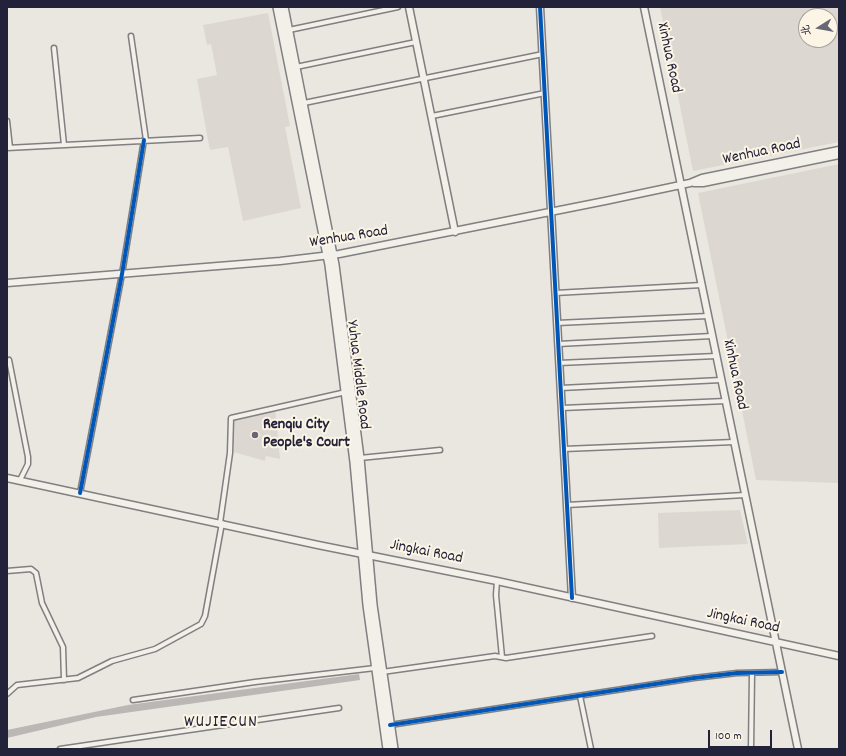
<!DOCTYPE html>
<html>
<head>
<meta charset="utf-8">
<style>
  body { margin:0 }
  #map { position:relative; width:846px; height:756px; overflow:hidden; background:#eae7e0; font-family:Dekko,"LXGW WenKai TC",sans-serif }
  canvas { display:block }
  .frame { position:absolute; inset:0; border:8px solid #22223b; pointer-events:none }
  .north { position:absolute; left:798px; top:8px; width:40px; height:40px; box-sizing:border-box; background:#fcf5e5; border:1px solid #a5a1a1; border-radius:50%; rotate:259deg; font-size:11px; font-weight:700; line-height:16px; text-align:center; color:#22223b }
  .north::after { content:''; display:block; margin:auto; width:14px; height:18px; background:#686775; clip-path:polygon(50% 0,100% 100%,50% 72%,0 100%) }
  .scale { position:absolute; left:708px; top:730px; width:64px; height:18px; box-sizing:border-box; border:2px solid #22223b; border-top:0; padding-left:5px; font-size:12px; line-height:14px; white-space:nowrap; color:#22223b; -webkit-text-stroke:3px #fcf5e5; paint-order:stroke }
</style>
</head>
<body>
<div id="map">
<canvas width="846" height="756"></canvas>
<div class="frame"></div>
<div class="north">北</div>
<div class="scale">100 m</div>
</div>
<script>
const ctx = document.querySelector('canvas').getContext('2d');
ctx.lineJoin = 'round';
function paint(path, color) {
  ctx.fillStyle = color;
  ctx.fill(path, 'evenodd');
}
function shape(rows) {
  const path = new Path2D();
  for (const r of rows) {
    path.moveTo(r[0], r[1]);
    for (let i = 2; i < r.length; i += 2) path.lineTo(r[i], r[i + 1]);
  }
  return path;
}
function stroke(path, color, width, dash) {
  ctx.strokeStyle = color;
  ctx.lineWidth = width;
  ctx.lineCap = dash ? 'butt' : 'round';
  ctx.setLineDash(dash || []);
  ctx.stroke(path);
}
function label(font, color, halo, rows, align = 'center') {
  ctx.font = font + ' Dekko,sans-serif';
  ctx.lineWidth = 4;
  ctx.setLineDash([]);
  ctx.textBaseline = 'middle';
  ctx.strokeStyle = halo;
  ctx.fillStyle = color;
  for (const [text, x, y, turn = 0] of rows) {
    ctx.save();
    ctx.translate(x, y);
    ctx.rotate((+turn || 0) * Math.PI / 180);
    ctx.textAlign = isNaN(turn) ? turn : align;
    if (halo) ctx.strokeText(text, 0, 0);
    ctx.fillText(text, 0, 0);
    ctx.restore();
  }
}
paint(shape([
  [660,7,839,7,839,142,693,171],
  [806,16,830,16,830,40,806,40],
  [268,13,290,126,285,127,301,208,243,221,228,147,210,150,207,135,197,79,217,75,211,44,207,45,203,25],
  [839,164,839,483,756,480,698,193],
  [275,408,280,459,266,456,265,461,234,452,232,418],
  [740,510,748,544,659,548,658,513]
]), '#dcd7d1');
paint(shape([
  [836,400,838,411,826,413,822,409,813,409,803,412,800,418,786,422,784,411],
  [838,413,839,423,788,433,786,424,801,421,805,425,814,425,823,422,826,416]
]), '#dcd8d0');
paint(shape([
  [359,674,360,680,96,717,7,738,7,730,128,705]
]), '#bab7b5');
const street = shape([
  [289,30,398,7],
  [131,36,146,140],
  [54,48,64,145],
  [296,67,416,42],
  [304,103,543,54],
  [432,116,545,93],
  [7,121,10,148],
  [7,148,200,138],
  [555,293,702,285],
  [557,323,708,316],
  [558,344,712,336],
  [7,361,9,360,28,457,28,464,20,480],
  [559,363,716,356],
  [561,388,721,380],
  [562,408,726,401],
  [564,449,734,442],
  [360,458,440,450],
  [80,493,122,274,144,140],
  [567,505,745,495],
  [220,523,230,453,231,418,346,392],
  [7,571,31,569,36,573,42,603,63,647,64,680],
  [497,581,496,595,502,657],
  [382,672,495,656,506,658,652,636],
  [7,694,17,685,78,678,112,661,155,649,201,624,205,616,222,523],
  [580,696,591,749],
  [133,700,255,682,375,668],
  [390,725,694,678,737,673,782,672],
  [60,749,339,708],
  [751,749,752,673]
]);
const secondary = shape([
  [409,7,455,232],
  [540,7,572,598],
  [644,7,798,749],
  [694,183,703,183,839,155],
  [7,283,280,261,339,254,605,201,690,183,702,178,839,150],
  [7,478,318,545,497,581,839,656]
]);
const primary = shape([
  [277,7,329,265,354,462,367,605,387,749],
  [284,7,335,265,360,458,373,605,394,749]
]);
stroke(street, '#807f81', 7);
stroke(secondary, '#807f81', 9);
stroke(primary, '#807f81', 10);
stroke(street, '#f3f0ea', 4);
stroke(secondary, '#f3f0ea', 6);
stroke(primary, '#f3f0ea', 7);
stroke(shape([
  [540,7,572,598],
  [80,493,122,274,144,140],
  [390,725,694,678,737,673,782,672]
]), '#0057b8', 4);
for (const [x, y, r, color] of [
  [255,435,4,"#686775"]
]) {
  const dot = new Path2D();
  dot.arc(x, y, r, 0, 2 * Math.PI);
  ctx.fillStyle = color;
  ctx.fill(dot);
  stroke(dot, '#fcf5e5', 1.5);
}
label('16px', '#22223b', '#fcf5e5', [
  ["Xinhua Road",668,58,78],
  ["Wenhua Road",762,153,-12],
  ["Wenhua Road",349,238,-9],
  ["Yuhua Middle Road",357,375,83],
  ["Xinhua Road",734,375,78],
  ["Jingkai Road",426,553,11],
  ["Jingkai Road",743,622,12]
]);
label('bold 16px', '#22223b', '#fcf5e5', [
  ["Renqiu City",263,426],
  ["People's Court",263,444]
], 'left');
ctx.letterSpacing = '1px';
label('18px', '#22223b', '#fcf5e5', [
  ["WUJIECUN",221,724]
]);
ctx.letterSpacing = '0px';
</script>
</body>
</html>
